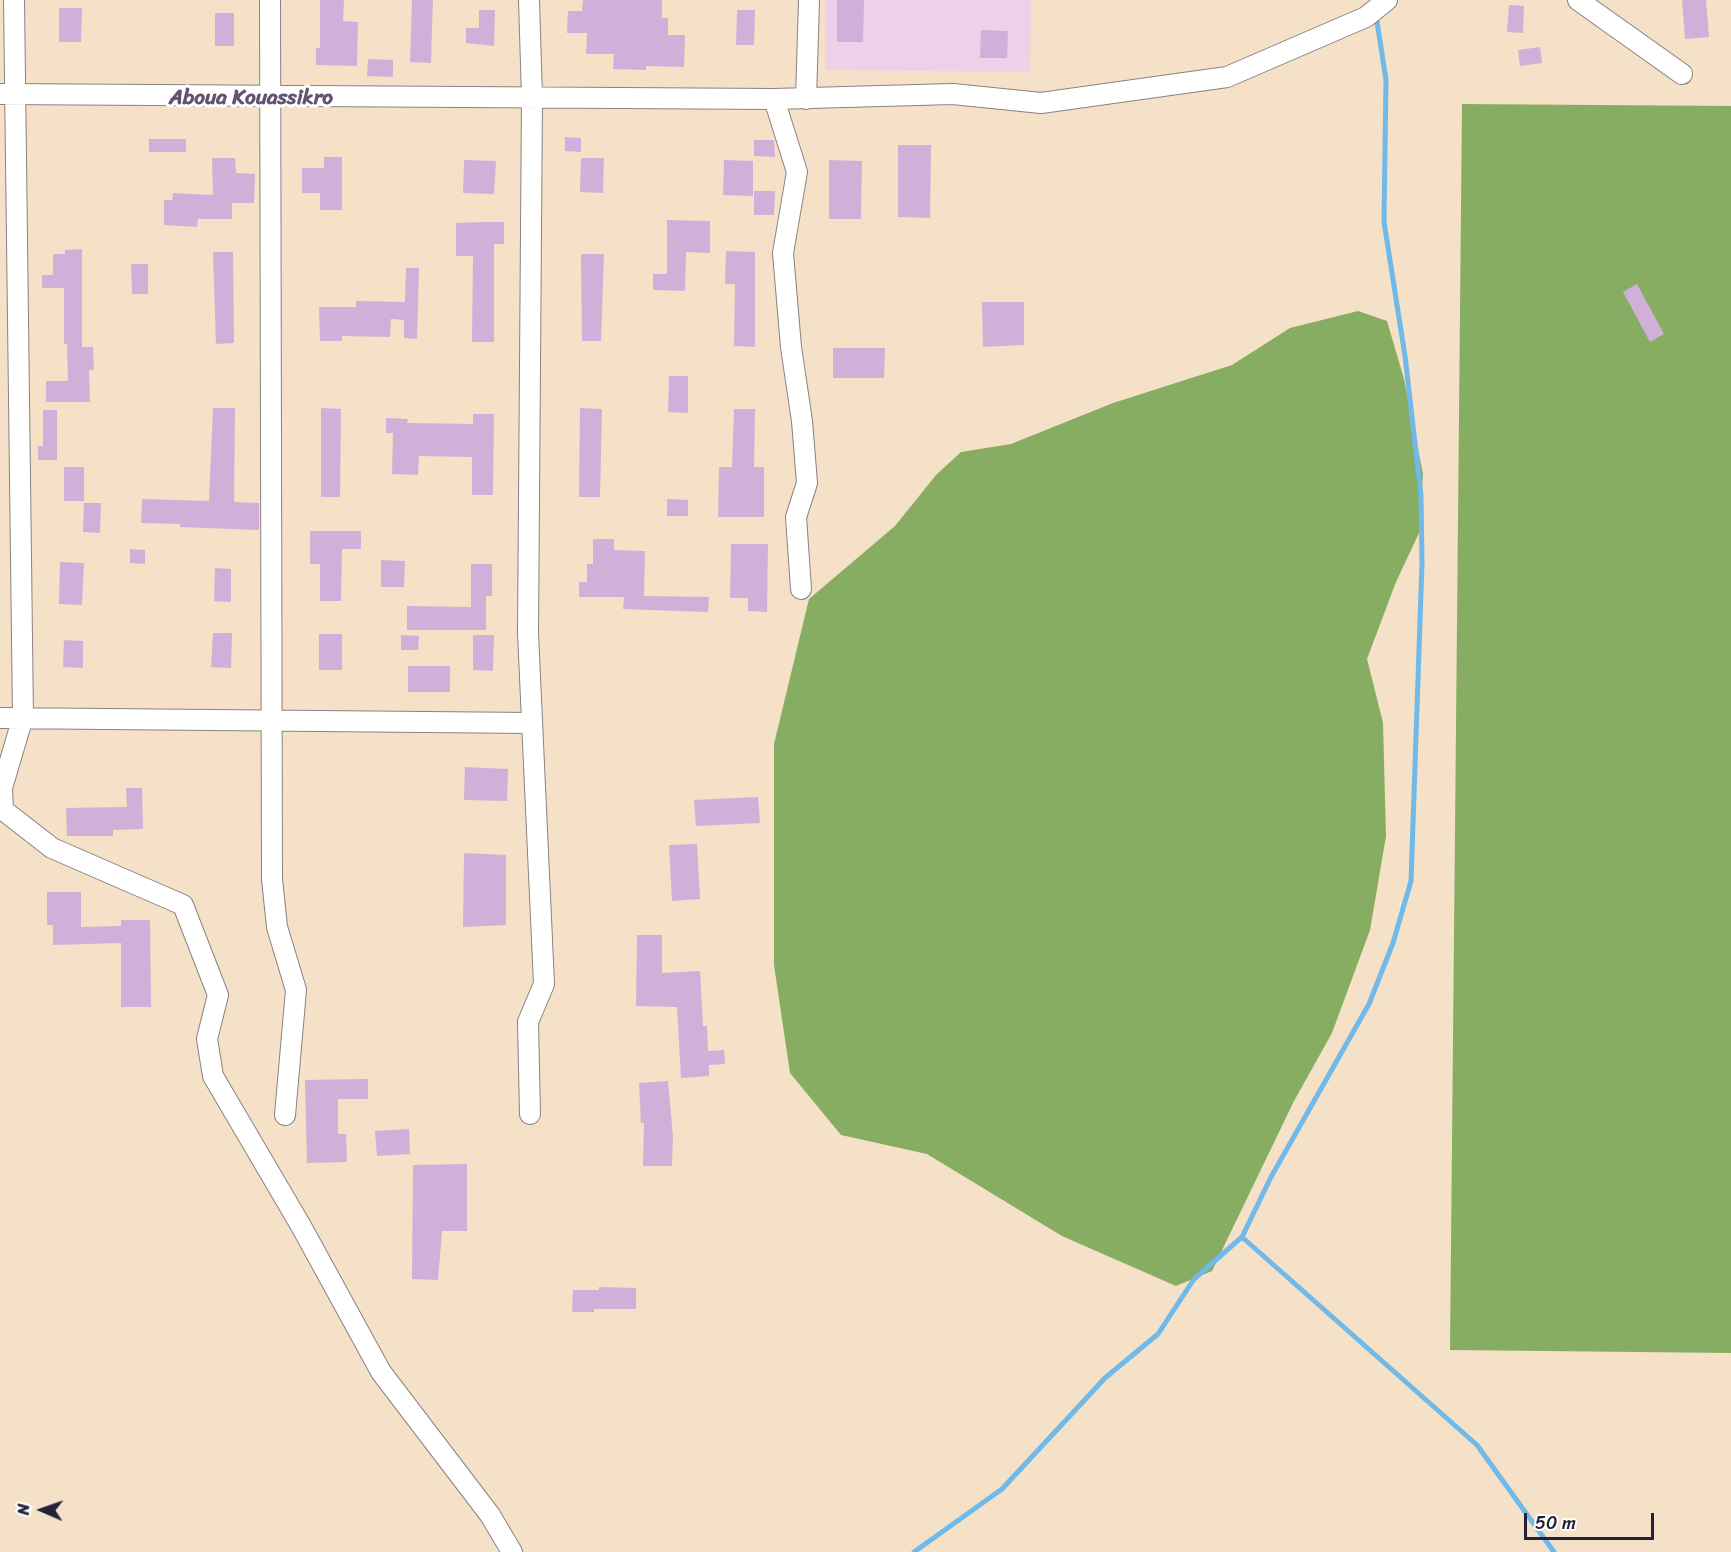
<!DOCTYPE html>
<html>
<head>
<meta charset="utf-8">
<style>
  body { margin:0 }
  #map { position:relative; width:1731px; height:1552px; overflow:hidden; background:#f4e1c7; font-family:Sriracha,sans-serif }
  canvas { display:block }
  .north { position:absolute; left:12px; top:1480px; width:60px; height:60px; -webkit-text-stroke:4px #fff; paint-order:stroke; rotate:272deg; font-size:16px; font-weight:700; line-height:24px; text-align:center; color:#22223b }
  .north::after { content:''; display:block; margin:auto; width:21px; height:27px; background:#22223b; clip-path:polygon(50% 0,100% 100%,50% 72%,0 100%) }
  .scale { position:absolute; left:1524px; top:1513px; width:130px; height:27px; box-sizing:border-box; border:3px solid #22223b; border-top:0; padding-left:8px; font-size:18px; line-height:21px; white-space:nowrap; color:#22223b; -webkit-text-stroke:4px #fff; paint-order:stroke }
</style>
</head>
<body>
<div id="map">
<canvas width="1731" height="1552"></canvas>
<div class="north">N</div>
<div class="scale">50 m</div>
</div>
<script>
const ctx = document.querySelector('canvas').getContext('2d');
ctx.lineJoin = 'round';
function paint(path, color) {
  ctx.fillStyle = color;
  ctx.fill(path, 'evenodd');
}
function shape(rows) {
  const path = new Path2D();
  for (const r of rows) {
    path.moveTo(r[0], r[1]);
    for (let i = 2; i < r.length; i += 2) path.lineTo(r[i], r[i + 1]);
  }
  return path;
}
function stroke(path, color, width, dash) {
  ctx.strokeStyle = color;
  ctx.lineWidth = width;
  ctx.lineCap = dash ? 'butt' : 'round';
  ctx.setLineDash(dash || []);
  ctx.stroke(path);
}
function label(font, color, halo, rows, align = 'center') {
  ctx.font = font + ' Sriracha,sans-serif';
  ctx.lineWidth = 6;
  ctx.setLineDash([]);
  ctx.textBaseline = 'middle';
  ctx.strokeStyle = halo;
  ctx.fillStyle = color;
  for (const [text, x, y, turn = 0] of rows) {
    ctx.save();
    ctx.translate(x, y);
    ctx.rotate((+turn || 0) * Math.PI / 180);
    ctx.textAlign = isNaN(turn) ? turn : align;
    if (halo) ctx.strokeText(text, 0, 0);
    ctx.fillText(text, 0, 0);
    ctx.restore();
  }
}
paint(shape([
  [825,0,1031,0,1030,72,825,70]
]), '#eed0e8');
paint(shape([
  [1462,104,1731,106,1731,1353,1450,1350],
  [1358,311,1387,321,1404,379,1423,474,1419,533,1396,582,1367,659,1383,723,1386,836,1370,930,1332,1033,1294,1101,1212,1271,1176,1286,1062,1236,927,1154,841,1135,790,1073,774,965,774,744,809,599,895,526,936,475,961,452,1011,444,1113,403,1232,365,1290,328]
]), '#87ad62');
stroke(shape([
  [1242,1237,1477,1445,1554,1552],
  [914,1552,1002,1489,1105,1378,1158,1334,1194,1279,1242,1237,1271,1177,1369,1004,1393,943,1411,881,1422,563,1421,495,1405,356,1384,222,1386,80,1376,15]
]), '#71b9e9', 5);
paint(shape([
  [320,0,344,0,343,21,358,22,357,66,316,65,316,48,320,48],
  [412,0,433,0,431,63,410,62],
  [583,0,662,0,662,18,668,18,668,35,685,35,684,67,646,66,646,70,613,69,614,54,586,54,587,33,567,33,568,11,582,11],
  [837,0,864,0,863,42,837,42],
  [1682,0,1706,0,1709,37,1685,39],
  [1509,5,1524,6,1523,33,1507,32],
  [59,8,82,8,81,42,59,42],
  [479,10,495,10,494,46,466,43,466,28,479,28],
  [737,10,755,10,754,45,736,45],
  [215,13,234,13,234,46,215,46],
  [981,30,1008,31,1007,58,980,58],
  [1540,47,1542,63,1520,66,1518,50],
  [368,59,393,60,393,77,367,76],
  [565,137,581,138,581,152,565,151],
  [149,139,186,139,186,152,149,152],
  [754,140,774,140,775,157,754,156],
  [898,145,931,145,930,218,898,217],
  [324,157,342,157,342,210,320,210,320,193,302,193,302,168,324,168],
  [212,158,235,158,236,173,255,174,254,203,232,203,232,219,198,219,197,227,164,225,164,200,172,200,173,193,213,195],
  [581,158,604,158,603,193,580,192],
  [464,160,496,161,494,194,463,193],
  [724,160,753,161,753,196,723,195],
  [829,160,862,161,861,219,829,219],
  [754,191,775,191,774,215,754,215],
  [667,220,710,221,710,253,686,252,685,291,653,290,653,274,667,274],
  [486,222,504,222,504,244,494,244,494,342,472,342,473,256,456,256,456,223],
  [82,249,82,347,93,347,94,370,89,370,90,402,46,402,46,381,68,381,67,344,64,344,64,288,42,288,42,275,53,275,53,254,65,254,65,250],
  [726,251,755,252,755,347,734,346,735,284,725,284],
  [213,252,233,252,234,343,216,344],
  [581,254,604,254,601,341,582,341],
  [131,264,148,264,148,294,132,294],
  [406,268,419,268,417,339,404,338,404,320,391,319,390,337,342,336,342,341,320,341,319,307,356,307,356,301,405,302],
  [1637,284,1664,334,1650,342,1623,292],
  [982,302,1024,302,1024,345,983,347],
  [833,348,885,348,884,378,833,378],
  [669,376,688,376,688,413,668,412],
  [213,408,235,408,234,502,259,503,259,530,180,527,180,524,141,523,142,499,209,501],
  [321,408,341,409,340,497,321,497],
  [580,408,602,409,600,497,579,497],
  [734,409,755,409,754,467,764,467,764,517,718,517,719,467,732,467],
  [43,410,57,410,57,460,38,460,38,446,43,446],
  [473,414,494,414,493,495,472,495,472,457,419,456,418,475,392,474,393,433,386,433,386,418,408,419,407,423,473,424],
  [64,467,84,467,84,501,64,501],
  [667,499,688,500,688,516,667,516],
  [84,503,101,503,100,533,83,532],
  [310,531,361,531,361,549,342,549,341,601,320,601,320,564,310,564],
  [593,539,614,539,614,550,645,551,644,596,709,597,708,612,623,609,624,597,579,597,579,582,587,582,587,564,593,564],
  [731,544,768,544,767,612,748,611,748,598,730,598],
  [130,549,145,550,145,564,130,563],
  [381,560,405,561,404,587,381,587],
  [60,562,84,563,82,605,59,604],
  [471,564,492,564,492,596,486,596,486,630,407,630,407,606,471,607],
  [215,568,231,569,231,602,214,601],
  [213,633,232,633,231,668,211,667],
  [319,634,342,634,342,670,319,670],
  [401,635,419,636,418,650,401,650],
  [473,635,494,635,493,671,473,670],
  [64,640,83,641,83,668,63,667],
  [408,666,450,666,450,692,408,692],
  [465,767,508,769,507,801,464,800],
  [126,788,142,788,143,829,113,830,113,836,67,836,66,808,127,807],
  [758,797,760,823,696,826,694,800],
  [697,844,700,899,672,901,669,845],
  [464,853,506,855,506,925,463,927],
  [47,892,81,892,81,927,121,926,121,920,150,920,151,1007,121,1007,121,943,53,945,53,925,47,925],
  [637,935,662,935,662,973,700,971,703,1026,707,1026,708,1051,724,1050,725,1064,709,1065,709,1076,681,1078,677,1007,636,1006],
  [368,1079,368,1099,338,1099,338,1134,346,1134,347,1162,307,1163,305,1080],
  [668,1081,673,1136,672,1166,643,1166,644,1123,641,1123,639,1083],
  [409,1129,410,1154,377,1156,375,1131],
  [467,1164,467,1231,442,1231,438,1280,412,1279,413,1165],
  [599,1287,636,1288,636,1309,594,1309,594,1312,572,1312,573,1290,599,1290]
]), '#d0b0d8');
const street = shape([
  [14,0,23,717,2,788,3,810,52,848,183,905,218,995,207,1039,213,1076,301,1226,381,1372,490,1515,512,1552],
  [270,0,272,879,277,927,296,990,285,1115],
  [529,0,532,97,528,633,544,984,528,1022,530,1114],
  [1578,0,1682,74],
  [0,94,774,99,953,94,1041,103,1227,77,1366,17,1387,0],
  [774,99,797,172,783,253,791,347,802,421,807,483,796,517,801,589],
  [806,99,809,0],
  [0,718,531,723]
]);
stroke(street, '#8b8281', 22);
stroke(street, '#fff', 20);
label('bold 21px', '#5f5472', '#fff', [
  ["Aboua Kouassikro",251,99]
]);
</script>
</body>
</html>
